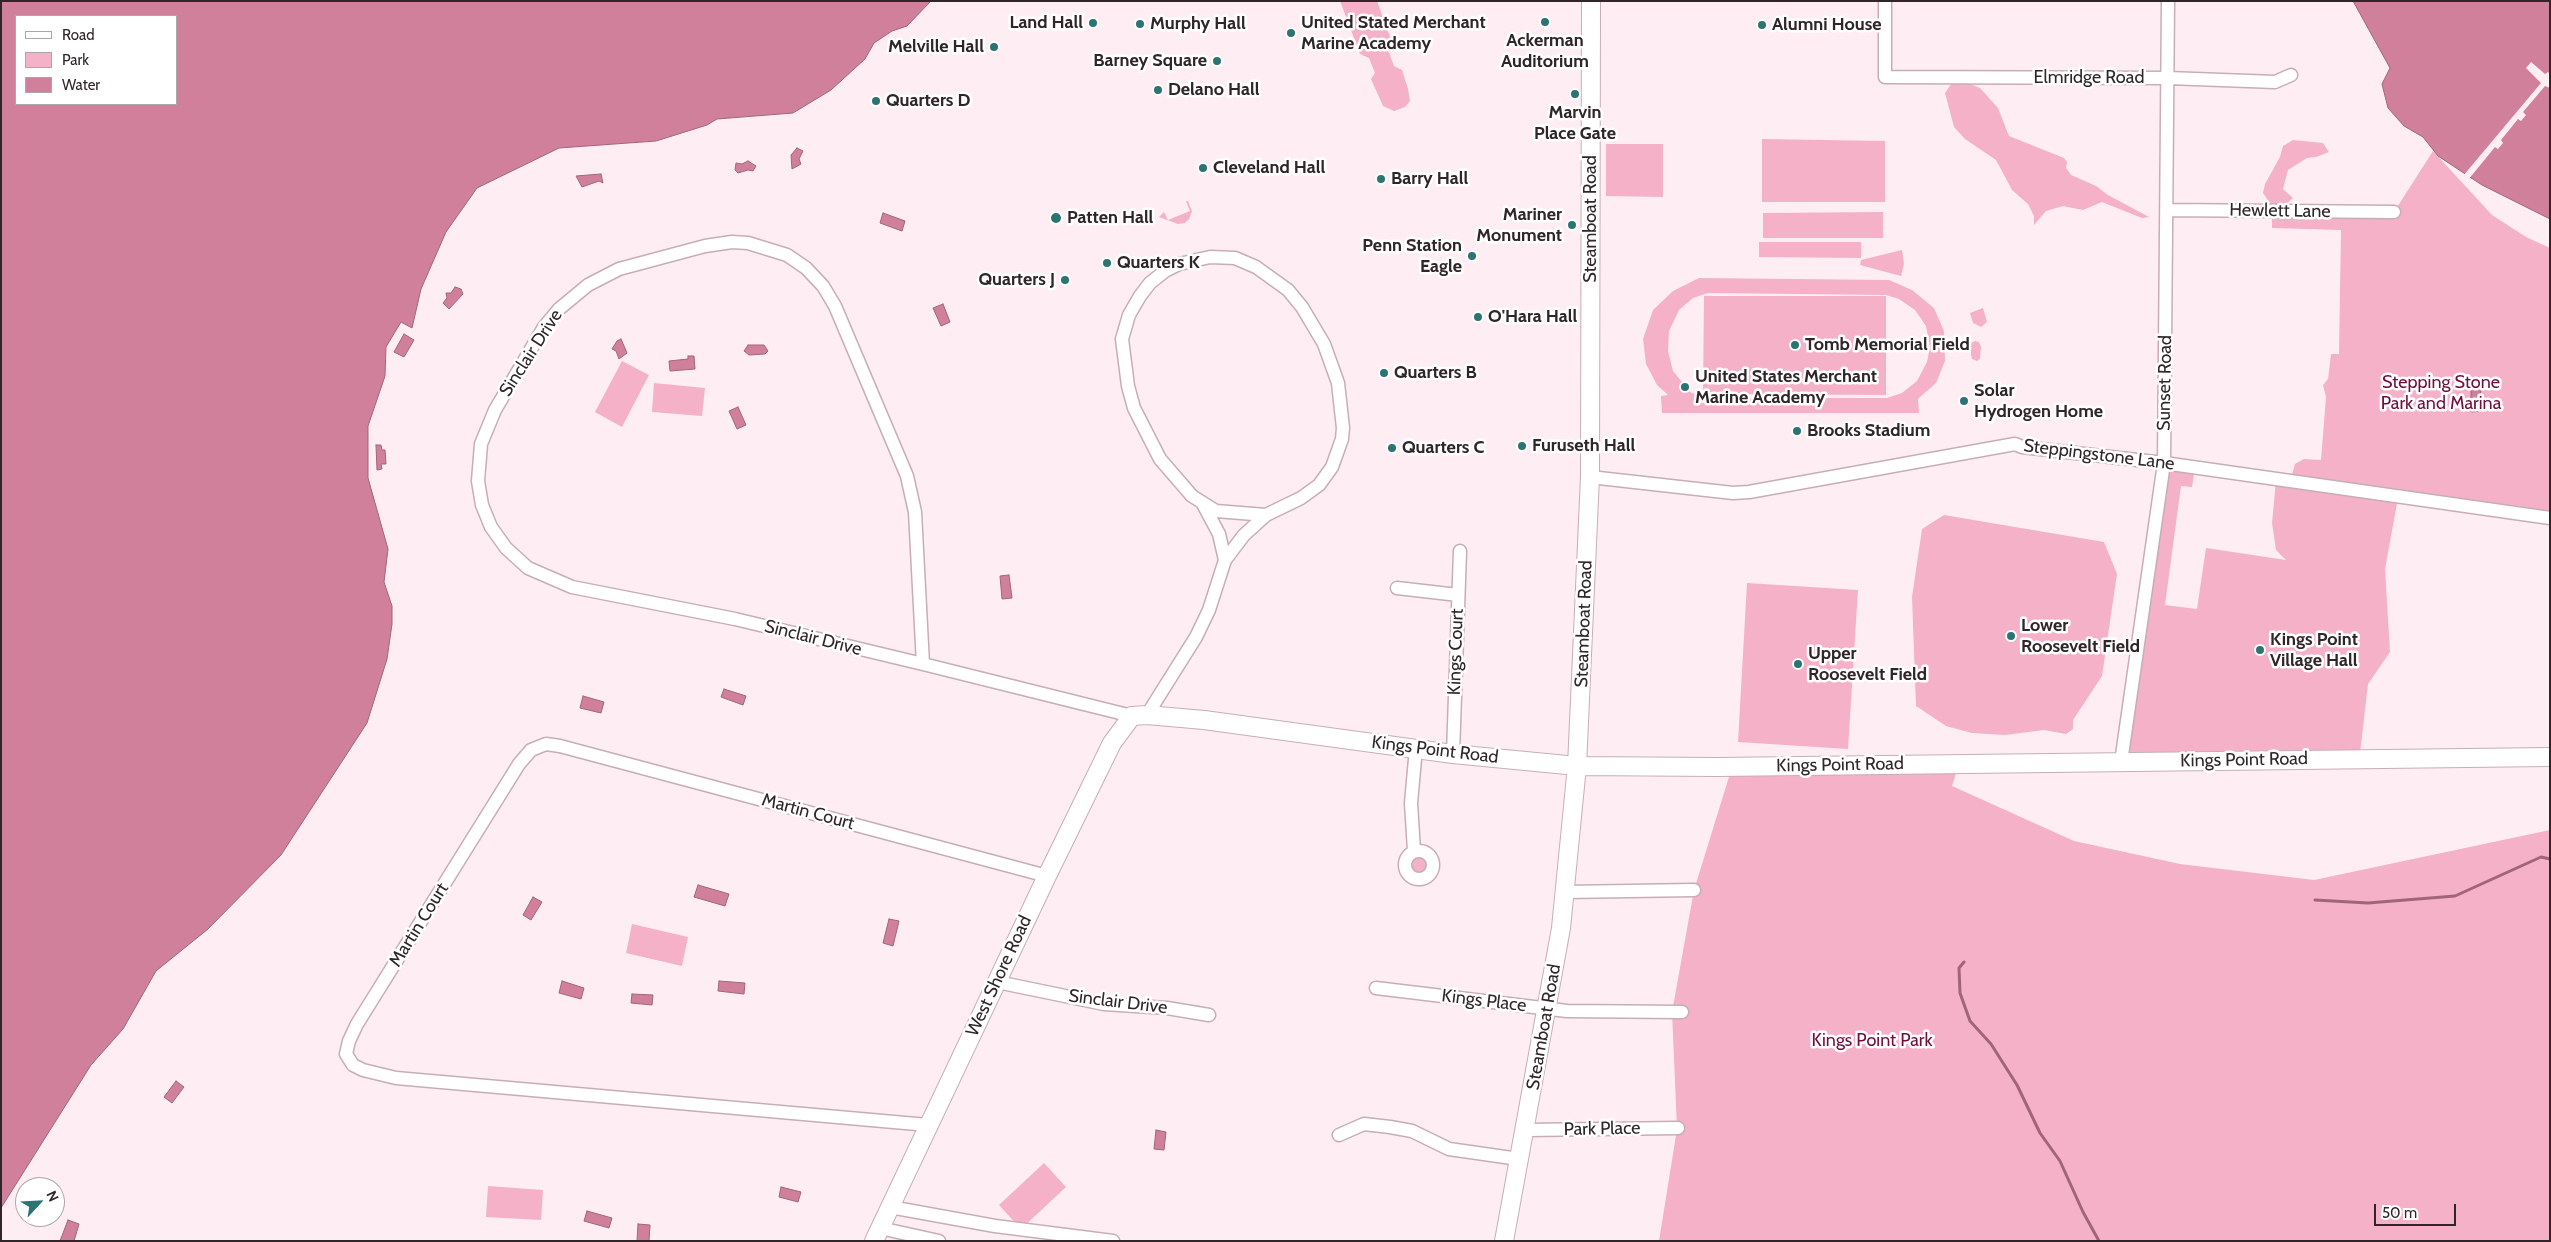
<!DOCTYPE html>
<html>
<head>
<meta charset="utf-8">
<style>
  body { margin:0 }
  #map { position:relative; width:2551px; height:1242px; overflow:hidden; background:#feeef3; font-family:Cabin,sans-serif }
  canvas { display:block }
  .frame { position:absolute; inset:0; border:2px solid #302629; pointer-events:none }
  .legend { position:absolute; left:15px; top:15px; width:162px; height:90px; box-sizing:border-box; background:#fff; border:1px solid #aca8a9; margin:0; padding:6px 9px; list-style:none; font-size:15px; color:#302629 }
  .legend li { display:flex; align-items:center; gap:10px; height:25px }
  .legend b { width:25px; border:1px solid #aca8a9 }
  .north { position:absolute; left:15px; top:1177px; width:50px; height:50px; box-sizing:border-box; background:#fff; border:1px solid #aca8a9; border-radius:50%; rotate:65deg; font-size:14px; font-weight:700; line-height:20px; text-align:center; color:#302629 }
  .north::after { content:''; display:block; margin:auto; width:18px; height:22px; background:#2b7472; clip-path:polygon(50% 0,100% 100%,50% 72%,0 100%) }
  .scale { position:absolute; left:2374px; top:1204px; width:82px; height:22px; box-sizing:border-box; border:2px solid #302629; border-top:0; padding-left:6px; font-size:15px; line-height:18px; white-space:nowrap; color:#302629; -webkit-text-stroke:4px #fff; paint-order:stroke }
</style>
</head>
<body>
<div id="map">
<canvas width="2551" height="1242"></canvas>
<div class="frame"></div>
<ul class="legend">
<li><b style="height:6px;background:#fff"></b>Road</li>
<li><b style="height:14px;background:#f4b1c7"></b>Park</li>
<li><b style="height:14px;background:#d1809c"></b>Water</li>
</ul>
<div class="north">N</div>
<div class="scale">50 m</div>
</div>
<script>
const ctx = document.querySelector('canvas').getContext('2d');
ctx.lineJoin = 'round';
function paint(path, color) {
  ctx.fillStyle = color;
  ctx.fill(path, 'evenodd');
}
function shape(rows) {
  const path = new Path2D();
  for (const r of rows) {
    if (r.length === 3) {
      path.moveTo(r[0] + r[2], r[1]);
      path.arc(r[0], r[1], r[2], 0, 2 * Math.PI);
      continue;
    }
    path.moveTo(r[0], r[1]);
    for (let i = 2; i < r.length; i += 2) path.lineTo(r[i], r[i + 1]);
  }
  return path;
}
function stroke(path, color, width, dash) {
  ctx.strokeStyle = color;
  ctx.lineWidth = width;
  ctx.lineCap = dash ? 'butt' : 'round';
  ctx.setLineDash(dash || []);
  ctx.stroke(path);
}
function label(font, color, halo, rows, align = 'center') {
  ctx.font = font + ' Cabin,sans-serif';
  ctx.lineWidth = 5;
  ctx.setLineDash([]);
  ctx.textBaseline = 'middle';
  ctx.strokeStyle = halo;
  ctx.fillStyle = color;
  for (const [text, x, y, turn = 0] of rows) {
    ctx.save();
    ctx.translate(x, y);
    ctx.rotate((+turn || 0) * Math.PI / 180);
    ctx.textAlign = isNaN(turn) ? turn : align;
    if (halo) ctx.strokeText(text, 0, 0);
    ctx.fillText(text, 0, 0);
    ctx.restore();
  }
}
paint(shape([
  [1340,1,1377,1,1392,42,1388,50,1394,66,1402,70,1408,89,1410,101,1405,107,1394,111,1383,106,1371,79,1375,73,1369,58,1360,54],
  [1966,82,1980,88,1998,108,2009,136,2064,158,2067,162,2066,168,2071,175,2096,186,2108,195,2149,217,2142,218,2102,202,2083,210,2063,206,2046,211,2034,225,2034,216,2028,204,2012,190,1996,160,1965,139,1954,127,1945,93,1952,83],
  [1762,139,1885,141,1885,202,1762,202],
  [2293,140,2323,143,2329,152,2316,157,2307,158,2288,170,2283,189,2293,198,2284,206,2271,205,2263,193,2265,184,2280,157,2283,146],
  [1606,144,1663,144,1663,197,1606,196],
  [2433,151,2492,215,2526,237,2550,248,2550,518,2398,498,2385,569,2390,652,2368,684,2359,762,2121,761,2164,463,2201,469,2200,475,2194,474,2192,487,2181,486,2165,605,2197,609,2206,548,2286,560,2276,550,2272,523,2276,480,2290,482,2295,464,2304,459,2321,460,2326,397,2323,385,2328,379,2331,354,2339,354,2341,230,2272,228,2272,211,2394,212],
  [1186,201,1188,201,1192,211,1189,219,1185,223,1178,224,1159,217,1164,212,1168,220,1190,211],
  [1883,212,1883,238,1763,238,1763,213],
  [1759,242,1861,242,1861,258,1759,257],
  [1902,250,1904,264,1901,276,1860,265,1861,260],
  [1699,278,1889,280,1912,290,1934,308,1944,331,1945,361,1936,383,1918,399,1919,413,1662,413,1661,396,1668,395,1657,385,1646,364,1643,339,1653,310,1673,291],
  [1708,293,1886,295,1899,299,1915,310,1926,326,1930,347,1927,362,1917,381,1902,393,1887,398,1705,398,1690,392,1673,371,1668,351,1669,331,1679,310,1693,298],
  [1704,296,1886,296,1886,395,1703,394],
  [1983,308,1987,322,1981,327,1973,323,1970,313],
  [1975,341,1979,342,1981,347,1980,359,1977,361,1972,359,1971,355,1971,343],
  [622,361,649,375,622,427,595,412],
  [654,383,705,388,702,416,652,412],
  [1944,515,2104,542,2117,574,2102,676,2073,720,2073,729,2066,734,2044,730,2005,735,1972,733,1946,726,1916,706,1912,597,1922,529],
  [1747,583,1858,590,1848,749,1738,742],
  [1959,764,1952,786,2074,841,2180,864,2314,880,2550,830,2550,1241,1659,1241,1677,1129,1672,1012,1694,890,1732,767],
  [1419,865,10],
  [632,924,688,937,682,966,626,953],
  [1044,1163,1066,1187,1021,1229,999,1205],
  [488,1186,543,1190,541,1220,486,1217]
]), '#f4b1c7');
const water = shape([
  [1,1,931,1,907,26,892,31,874,43,865,59,831,90,793,113,717,119,707,125,656,141,559,148,477,188,446,232,421,289,412,328,401,322,386,347,385,376,368,426,368,478,388,549,384,582,392,606,392,624,387,659,367,723,281,855,208,929,156,971,123,1029,91,1065,1,1208,1,1],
  [16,16,176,16,176,104,16,104,16,16],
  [2353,1,2550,1,2550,219,2482,185,2438,156,2423,137,2404,126,2388,108,2382,84,2390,68,2353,1],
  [797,148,803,151,799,159,801,164,792,169,791,155,797,148],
  [748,161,756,166,753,171,748,170,738,173,735,170,736,163,742,164,748,161],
  [601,174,603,183,599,181,582,187,576,176,601,174],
  [883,213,905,221,902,231,880,223,883,213],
  [455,287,461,289,463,294,449,309,443,303,447,298,446,293,451,293,455,287],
  [943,304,950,322,941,326,933,308,943,304],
  [404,334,414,340,404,357,394,352,404,334],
  [621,339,627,353,619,359,616,351,612,349,617,341,621,339],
  [748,345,764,345,768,351,765,354,749,355,744,351,748,345],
  [688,356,694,356,695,369,670,371,669,361,688,359,688,356],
  [2476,387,2481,391,2479,398,2482,406,2478,411,2472,412,2467,409,2466,403,2471,397,2471,390,2476,387],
  [738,407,746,425,737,429,729,411,738,407],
  [376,445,381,445,382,450,385,450,386,464,381,464,382,469,377,470,376,445],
  [1009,575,1012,598,1002,599,1000,576,1009,575],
  [724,689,746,696,743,705,721,697,724,689],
  [583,696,604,702,601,713,580,708,583,696],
  [698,885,729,894,725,906,694,897,698,885],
  [533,897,542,902,531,920,523,915,533,897],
  [889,919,899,921,893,946,883,943,889,919],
  [562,981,584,988,581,999,559,993,562,981],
  [719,981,745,983,744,994,718,991,719,981],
  [632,994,653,995,652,1005,631,1003,632,994],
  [176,1081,184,1087,172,1103,164,1097,176,1081],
  [1156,1130,1166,1132,1164,1150,1154,1149,1156,1130],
  [781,1187,801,1192,798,1202,779,1197,781,1187],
  [587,1211,612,1218,609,1228,584,1221,587,1211],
  [68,1220,79,1224,74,1241,60,1241,68,1220],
  [638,1224,650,1225,649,1241,637,1241,638,1224]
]);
paint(water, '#d1809c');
stroke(water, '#a1657a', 1);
paint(shape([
  [2531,62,2545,74,2548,72,2550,74,2550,88,2545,86,2523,112,2526,115,2521,121,2518,119,2501,140,2503,143,2498,149,2495,147,2468,180,2463,176,2541,83,2526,68]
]), '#feeef3');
stroke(shape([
  [2315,900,2368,903,2455,896,2541,857,2550,859],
  [1964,962,1959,968,1960,993,1970,1021,1991,1044,2017,1085,2040,1133,2060,1161,2083,1212,2099,1241]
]), '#a1657a', 3);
const street = shape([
  [1885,1,1885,77,2168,78,2275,82,2291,75],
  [2167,210,2394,212],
  [1210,257,1235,258,1256,267,1288,290,1302,307,1324,344,1338,383,1343,428,1342,439,1332,467,1319,485,1301,498,1266,515,1216,511,1192,496,1160,459,1134,408,1128,386,1122,339,1129,315,1140,296,1150,283,1165,271,1179,264,1210,257],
  [1590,477,1733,493,1749,492,2015,444,2022,447,2164,463,2550,518],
  [1203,504,1219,534,1225,560],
  [1397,588,1458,595],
  [923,664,735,619,572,587,528,568,506,548,491,527,482,505,478,481,481,444,495,410,544,327,559,309,588,285,619,269,705,246,732,242,748,243,787,255,806,268,823,286,835,306,907,476,915,512,923,664,1132,716],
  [1147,715,1196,637,1209,610,1225,560,1244,535,1266,515],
  [1453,754,1460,551],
  [2121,762,2164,463,2168,1],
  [1419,865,14],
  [1414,851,1411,803,1416,748],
  [1565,892,1694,890],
  [997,982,1104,1004,1167,1008,1209,1015],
  [1376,988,1567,1011,1682,1012],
  [928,1125,396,1078,363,1070,353,1065,346,1054,349,1041,357,1024,519,764,531,750,546,744,560,746,1047,876],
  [1526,1130,1678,1128],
  [1339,1135,1364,1124,1390,1127,1412,1131,1449,1149,1519,1159],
  [890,1207,995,1226,1113,1241],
  [880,1228,939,1241]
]);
const secondary = shape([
  [874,1241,1047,876,1112,743,1132,716,1147,715,1204,720,1453,754,1577,766,1717,767,2550,757],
  [1504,1241,1561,928,1577,766,1590,477,1591,1]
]);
stroke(street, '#c7aeb5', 15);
stroke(secondary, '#c7aeb5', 20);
stroke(street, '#fff', 12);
stroke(secondary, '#fff', 18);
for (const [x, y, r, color] of [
  [1545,22,5,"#2b7472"],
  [1093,23,5,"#2b7472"],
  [1140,24,5,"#2b7472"],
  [1762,25,5,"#2b7472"],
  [1291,33,5,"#2b7472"],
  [994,47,5,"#2b7472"],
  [1217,61,5,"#2b7472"],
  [1158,90,5,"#2b7472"],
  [1575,94,5,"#2b7472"],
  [876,101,5,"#2b7472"],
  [1203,168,5,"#2b7472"],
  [1381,179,5,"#2b7472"],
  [1056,218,6,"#2b7472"],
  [1572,225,5,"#2b7472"],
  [1472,256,5,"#2b7472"],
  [1107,263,5,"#2b7472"],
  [1065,280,5,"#2b7472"],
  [1478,317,5,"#2b7472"],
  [1795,345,5,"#2b7472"],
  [1384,373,5,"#2b7472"],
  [1685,387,5,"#2b7472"],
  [1964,401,5,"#2b7472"],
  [1797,431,5,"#2b7472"],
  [1522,446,5,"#2b7472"],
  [1392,448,5,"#2b7472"],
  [2011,636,5,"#2b7472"],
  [2260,650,5,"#2b7472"],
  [1798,664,5,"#2b7472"]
]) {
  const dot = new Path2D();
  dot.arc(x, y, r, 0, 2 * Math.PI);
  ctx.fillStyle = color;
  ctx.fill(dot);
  stroke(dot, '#fff', 2);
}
label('bold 18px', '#302629', '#fff', [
  ["Land Hall",1083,23,"right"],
  ["United Stated Merchant",1301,23],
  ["Marine Academy",1301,44],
  ["Murphy Hall",1150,24],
  ["Alumni House",1772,25],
  ["Ackerman",1545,41,"center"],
  ["Auditorium",1545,62,"center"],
  ["Melville Hall",984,47,"right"],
  ["Barney Square",1207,61,"right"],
  ["Delano Hall",1168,90],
  ["Quarters D",886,101],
  ["Marvin",1575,113,"center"],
  ["Place Gate",1575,134,"center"],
  ["Cleveland Hall",1213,168],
  ["Barry Hall",1391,179],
  ["Mariner",1562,215,"right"],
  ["Monument",1562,236,"right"],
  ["Patten Hall",1067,218],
  ["Penn Station",1462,246,"right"],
  ["Eagle",1462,267,"right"],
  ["Quarters K",1117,263],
  ["Quarters J",1055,280,"right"],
  ["O'Hara Hall",1488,317],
  ["Tomb Memorial Field",1805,345],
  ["Quarters B",1394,373],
  ["United States Merchant",1695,377],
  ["Marine Academy",1695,398],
  ["Solar",1974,391],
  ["Hydrogen Home",1974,412],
  ["Brooks Stadium",1807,431],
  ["Furuseth Hall",1532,446],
  ["Quarters C",1402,448],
  ["Lower",2021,626],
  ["Roosevelt Field",2021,647],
  ["Kings Point",2270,640],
  ["Village Hall",2270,661],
  ["Upper",1808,654],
  ["Roosevelt Field",1808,675]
], 'left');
label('18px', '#302629', '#fff', [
  ["Elmridge Road",2089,78],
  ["Hewlett Lane",2280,211,1],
  ["Steamboat Road",1591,219,-90],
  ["Sinclair Drive",531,353,-57],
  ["Sunset Road",2165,383,-89],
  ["Steppingstone Lane",2099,455,7],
  ["Steamboat Road",1584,624,-88],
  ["Sinclair Drive",813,638,14],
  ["Kings Court",1456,652,-88],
  ["Kings Point Road",1435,750,7],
  ["Kings Point Road",2244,760,-1],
  ["Kings Point Road",1840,765,-1],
  ["Martin Court",808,812,15],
  ["Martin Court",419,925,-58],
  ["West Shore Road",999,976,-65],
  ["Kings Place",1484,1001,7],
  ["Sinclair Drive",1118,1002,7],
  ["Steamboat Road",1544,1027,-80],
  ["Park Place",1602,1129,-1]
]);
label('18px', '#700e3d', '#fff', [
  ["Stepping Stone",2441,383],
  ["Park and Marina",2441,404],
  ["Kings Point Park",1872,1041]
]);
</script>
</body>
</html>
